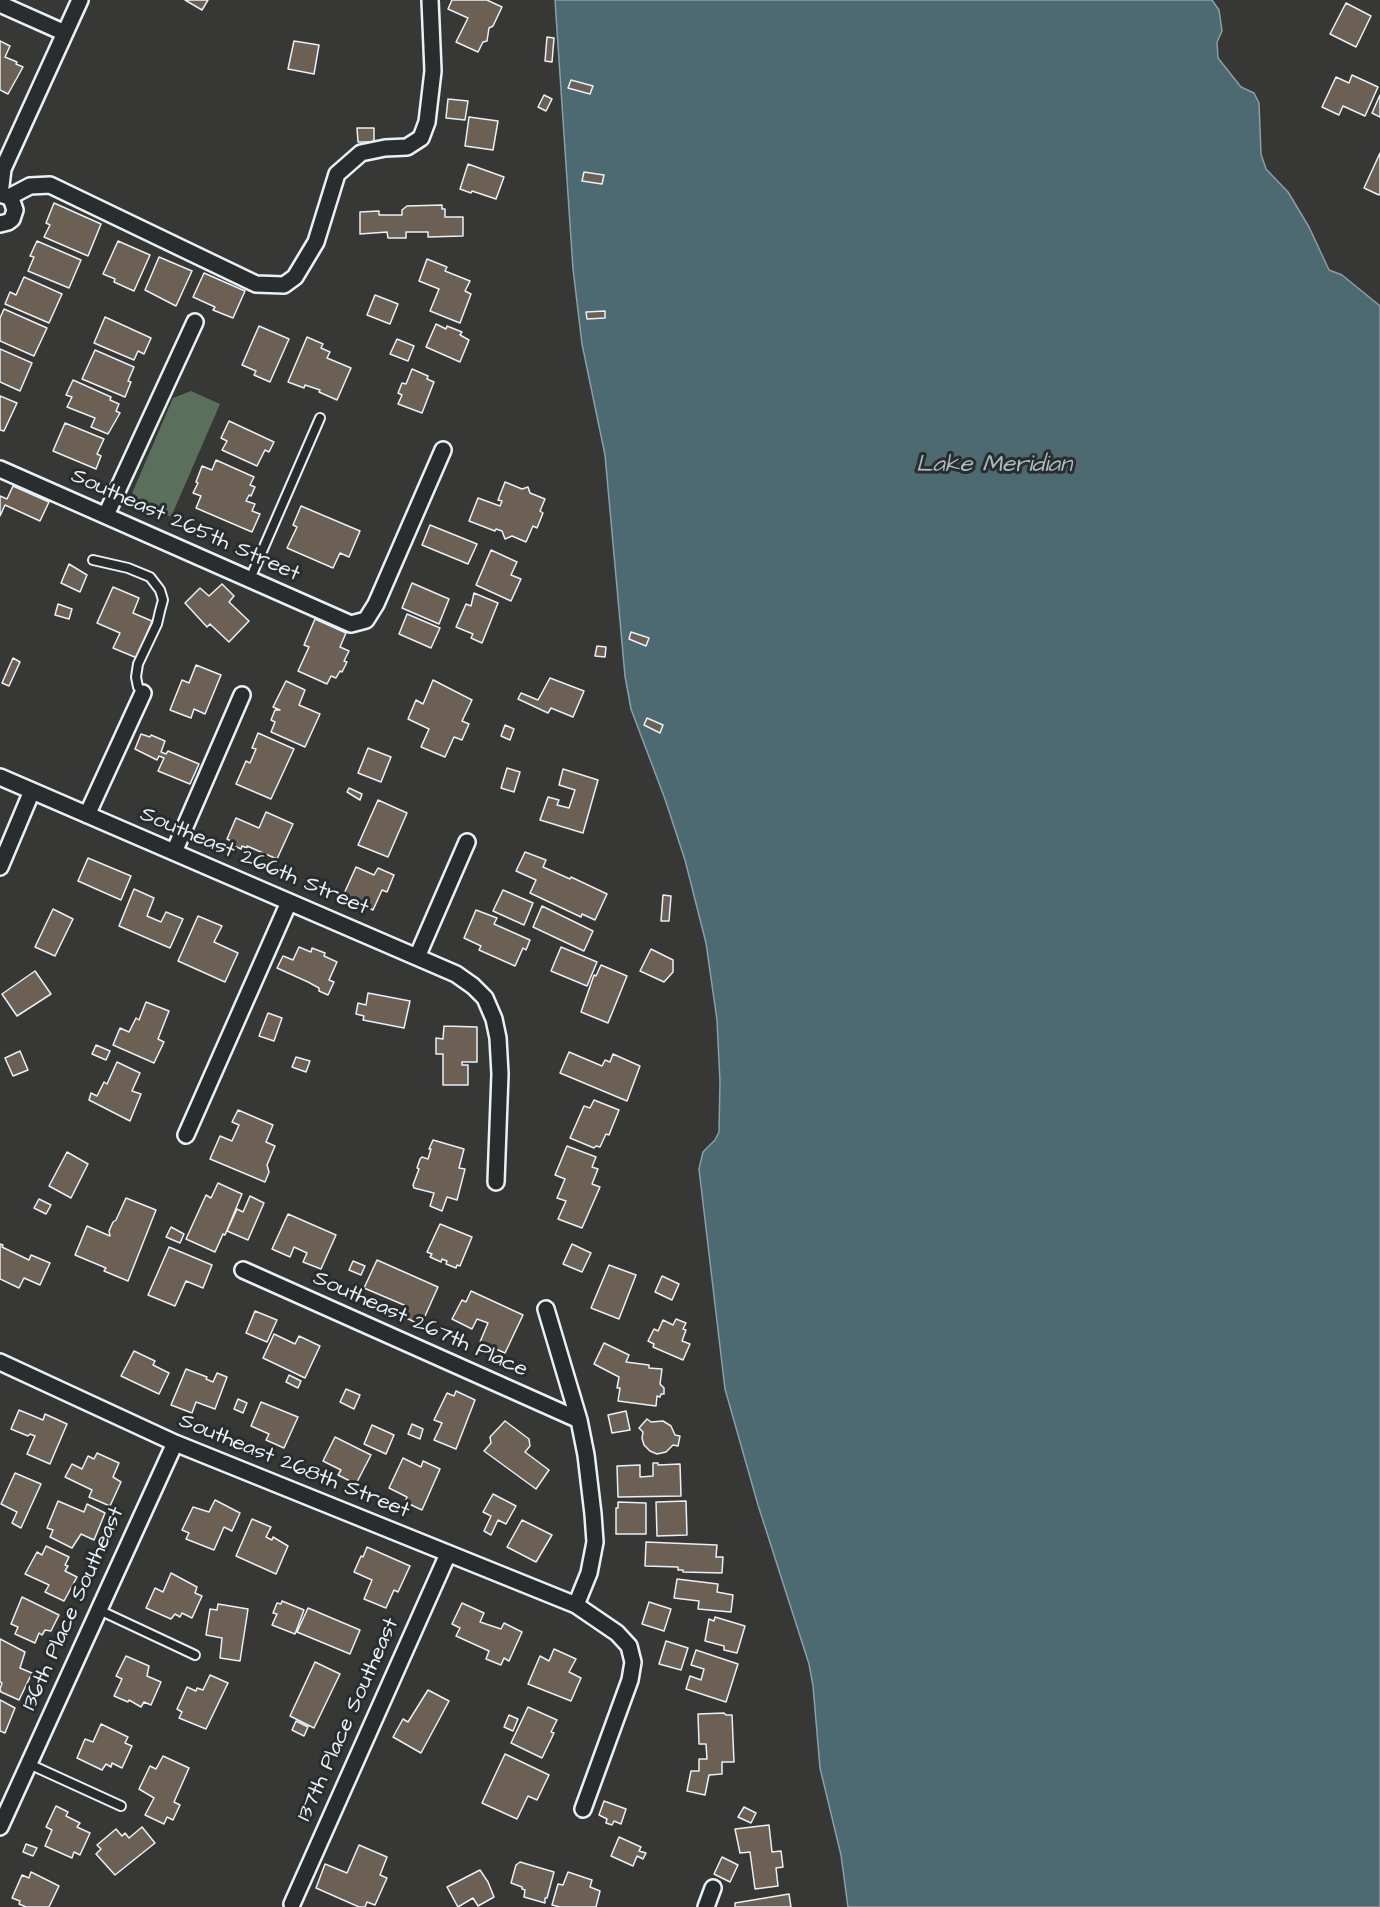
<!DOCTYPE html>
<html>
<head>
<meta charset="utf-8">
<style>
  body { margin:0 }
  canvas { display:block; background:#373735 }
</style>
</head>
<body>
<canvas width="1380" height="1907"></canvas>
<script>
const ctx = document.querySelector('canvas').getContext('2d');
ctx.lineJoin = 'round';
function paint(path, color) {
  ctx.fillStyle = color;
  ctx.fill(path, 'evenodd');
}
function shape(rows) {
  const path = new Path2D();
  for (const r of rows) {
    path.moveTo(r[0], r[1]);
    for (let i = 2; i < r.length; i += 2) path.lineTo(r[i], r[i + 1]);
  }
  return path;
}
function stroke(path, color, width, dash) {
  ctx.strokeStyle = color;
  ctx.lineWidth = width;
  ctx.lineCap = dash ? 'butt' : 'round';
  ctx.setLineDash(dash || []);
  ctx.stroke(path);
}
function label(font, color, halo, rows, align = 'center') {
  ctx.font = font + ' "Architects Daughter",sans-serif';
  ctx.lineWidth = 6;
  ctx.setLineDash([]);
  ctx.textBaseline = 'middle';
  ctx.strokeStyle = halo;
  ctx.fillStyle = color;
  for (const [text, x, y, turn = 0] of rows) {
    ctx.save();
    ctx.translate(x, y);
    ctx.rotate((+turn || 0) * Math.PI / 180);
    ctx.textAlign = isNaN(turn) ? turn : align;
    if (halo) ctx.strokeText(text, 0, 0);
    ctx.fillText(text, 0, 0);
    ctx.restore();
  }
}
paint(shape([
  [191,391,220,404,171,517,130,498,173,398]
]), '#5a705c');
const water = shape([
  [555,0,1212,0,1219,10,1222,31,1217,42,1218,58,1241,87,1254,93,1259,103,1261,154,1266,169,1288,192,1309,227,1329,270,1342,275,1380,306,1380,1907,848,1907,841,1855,820,1768,813,1686,809,1664,758,1505,725,1389,699,1169,703,1152,715,1140,719,1132,720,1082,717,1020,706,943,685,860,665,799,631,709,625,676,605,455,582,344,573,269,555,0]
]);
paint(water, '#4d6971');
stroke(water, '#8b9fa7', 1.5);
const building = shape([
  [185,0,208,0,202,10,185,0],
  [452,0,487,0,502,7,493,26,489,28,487,41,483,42,478,52,456,42,468,18,448,9,452,0],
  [1346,3,1371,16,1356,47,1330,34,1346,3],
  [547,37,554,38,552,62,545,61,547,37],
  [0,41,10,46,5,57,17,62,16,64,23,67,8,94,0,90,0,41],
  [294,41,319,45,314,74,288,69,294,41],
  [1352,75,1378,87,1365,116,1343,106,1339,115,1322,107,1336,77,1349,83,1352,75],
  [571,80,593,86,590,94,568,88,571,80],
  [544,95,552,99,546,111,538,107,544,95],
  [1380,95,1380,117,1372,113,1380,95],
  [448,99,468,101,465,120,446,118,448,99],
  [469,117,498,121,493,150,465,146,469,117],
  [357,128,374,128,374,142,358,142,357,128],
  [1380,153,1380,193,1379,195,1364,188,1380,153],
  [468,164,504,177,496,199,472,191,471,193,460,189,468,164],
  [584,172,604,175,602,184,582,181,584,172],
  [54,203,101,224,88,256,44,237,50,225,46,223,54,203],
  [442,205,442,209,445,209,445,217,463,217,463,236,428,237,428,232,406,232,406,238,388,238,387,232,360,234,360,212,379,211,379,215,402,215,402,210,407,206,442,205],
  [37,241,81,260,69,288,28,271,34,257,30,256,37,241],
  [118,241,150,255,134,291,114,282,115,279,103,274,118,241],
  [159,257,192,271,176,306,145,290,159,257],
  [427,259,447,267,445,271,470,281,465,291,471,294,460,323,430,311,439,289,419,281,427,259],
  [204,273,245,291,233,318,213,310,215,307,193,297,204,273],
  [24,277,62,294,49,323,5,304,10,292,16,295,24,277],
  [375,295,398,304,390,324,367,315,375,295],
  [4,309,47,328,34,356,0,341,0,318,4,309],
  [605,311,605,318,587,319,586,312,605,311],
  [105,317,151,338,144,354,138,351,134,360,94,343,105,317],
  [436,324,446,329,447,326,462,332,460,335,469,340,460,362,426,347,436,324],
  [259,326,289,339,270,382,254,375,256,371,242,365,259,326],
  [307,337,323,344,321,348,330,352,327,358,351,368,337,400,319,392,320,390,305,385,304,388,288,382,307,337],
  [397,339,414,346,408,361,390,354,397,339],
  [0,349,32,363,20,391,0,382,0,349],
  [95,350,134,367,128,381,131,382,125,397,82,379,95,350],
  [412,369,428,376,427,379,434,382,422,413,398,404,402,395,398,393,402,383,406,384,412,369],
  [73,380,111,397,110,400,119,404,116,411,120,413,108,434,91,427,95,418,67,407,72,397,66,395,73,380],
  [0,396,17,403,4,431,0,430,0,396],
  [229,421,274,442,269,452,265,450,257,466,222,450,227,441,221,438,229,421],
  [65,423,104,439,97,454,101,456,96,469,53,451,65,423],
  [216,460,254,477,250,485,255,487,251,496,249,495,246,501,255,504,252,511,260,514,252,532,196,508,201,496,193,493,198,483,196,482,202,466,212,470,216,460],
  [505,482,522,489,528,487,530,493,545,499,540,511,543,513,537,528,533,526,526,542,512,536,505,539,502,531,496,529,495,531,469,521,478,498,500,506,502,501,498,500,505,482],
  [13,486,49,502,40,521,5,505,0,516,0,496,7,499,13,486],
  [301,506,360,531,349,557,340,553,333,568,287,548,297,527,293,525,301,506],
  [430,525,477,544,468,564,422,545,430,525],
  [491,550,517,562,511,575,521,579,511,601,476,585,491,550],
  [69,564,87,575,80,592,61,583,69,564],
  [412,583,449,599,439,624,402,608,412,583],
  [222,584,234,596,229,602,249,621,229,642,210,624,207,627,185,603,200,588,209,596,222,584],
  [113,587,139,598,133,613,152,621,137,658,113,648,120,633,97,623,113,587],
  [474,593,498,603,482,643,471,638,473,634,456,627,466,604,471,606,474,593],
  [58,604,72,609,69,619,55,615,58,604],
  [407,614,440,628,431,648,399,634,407,614],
  [315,619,346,633,340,647,349,651,344,661,347,662,342,672,340,671,336,678,331,676,327,684,298,671,309,647,304,645,315,619],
  [631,632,649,638,646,646,629,639,631,632],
  [597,646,606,647,605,657,595,656,597,646],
  [13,658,20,662,9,686,2,683,13,658],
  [196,665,221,675,205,714,194,709,191,718,170,710,182,680,189,683,196,665],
  [550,678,584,691,573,717,551,708,548,713,518,699,521,693,538,700,550,678],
  [433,680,472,700,462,721,469,724,462,740,454,737,445,757,421,747,429,729,408,719,416,700,423,704,433,680],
  [286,681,305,690,299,705,320,714,305,747,271,732,275,722,271,720,275,710,280,710,273,707,286,681],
  [647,718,663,725,660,733,644,725,647,718],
  [505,725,514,729,510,740,501,736,505,725],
  [258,733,294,749,271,799,236,784,246,761,250,763,256,749,252,748,258,733],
  [141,734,150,737,151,735,165,741,161,752,166,754,168,751,199,764,190,784,158,771,164,758,159,756,157,760,135,749,141,734],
  [368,748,391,757,381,782,358,773,368,748],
  [507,768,520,772,514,792,501,788,507,768],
  [563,769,598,780,583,833,540,820,548,797,559,800,557,805,569,808,575,790,559,785,563,769],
  [349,788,362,794,360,800,347,792,349,788],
  [378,800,407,813,388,857,358,845,378,800],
  [266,812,293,824,277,859,247,846,247,848,242,846,241,849,230,844,231,841,227,839,236,818,259,828,266,812],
  [525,852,546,860,543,867,570,879,571,877,607,894,595,920,582,914,581,917,530,893,536,880,516,871,525,852],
  [88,858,131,876,121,900,78,881,88,858],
  [356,867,374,875,378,868,394,875,387,892,382,890,373,910,343,896,356,867],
  [134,889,154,898,147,916,161,922,166,912,183,919,170,948,119,926,134,889],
  [503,890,533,903,524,925,493,911,503,890],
  [663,895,671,896,669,921,661,921,663,895],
  [542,906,593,931,584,951,533,927,542,906],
  [53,909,73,919,55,956,35,947,53,909],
  [476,910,497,918,494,924,530,940,526,950,523,948,515,966,479,950,481,946,464,938,476,910],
  [198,916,222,926,214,942,238,953,225,982,178,961,198,916],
  [299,947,311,952,312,948,325,953,324,956,337,962,329,980,334,982,328,995,319,991,319,988,308,982,277,968,283,956,293,960,299,947],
  [561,947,597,962,587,986,551,971,561,947],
  [651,949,673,960,673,972,664,982,640,971,651,949],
  [601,965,627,976,608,1023,581,1012,594,975,596,976,601,965],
  [35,971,51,994,17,1016,2,994,35,971],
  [368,993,410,1001,404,1028,363,1020,364,1016,356,1014,358,1003,366,1005,368,993],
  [146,1002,169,1011,158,1039,164,1042,154,1063,113,1045,120,1028,129,1032,136,1018,139,1020,146,1002],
  [268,1013,282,1018,274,1041,259,1036,268,1013],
  [444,1026,477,1027,477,1062,462,1062,462,1065,468,1065,468,1085,443,1085,443,1054,436,1054,436,1038,443,1039,444,1026],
  [96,1045,110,1051,106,1060,92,1054,96,1045],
  [20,1051,28,1070,13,1076,5,1058,20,1051],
  [569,1052,602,1066,605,1060,610,1062,613,1054,640,1066,627,1101,560,1073,569,1052],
  [296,1057,310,1061,306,1072,292,1067,296,1057],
  [117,1062,140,1073,132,1091,141,1094,130,1121,89,1100,91,1093,97,1096,104,1082,107,1084,117,1062],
  [594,1100,619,1110,609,1135,606,1134,600,1147,596,1146,594,1148,570,1138,584,1106,590,1108,594,1100],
  [238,1110,273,1125,266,1142,275,1146,267,1165,269,1172,265,1182,210,1159,220,1136,232,1141,239,1125,232,1122,238,1110],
  [433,1140,464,1149,459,1168,465,1169,457,1200,447,1197,442,1211,430,1206,434,1193,414,1188,413,1185,419,1169,417,1168,420,1159,422,1157,428,1159,431,1149,429,1149,433,1140],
  [567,1146,596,1157,592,1167,598,1169,592,1184,600,1187,582,1228,558,1219,566,1201,557,1198,565,1179,555,1175,567,1146],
  [67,1152,88,1164,71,1198,49,1186,67,1152],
  [218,1183,242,1194,225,1235,223,1234,215,1252,186,1239,206,1195,211,1198,218,1183],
  [250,1196,264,1203,248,1240,227,1231,237,1209,243,1212,250,1196],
  [126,1198,156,1210,128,1281,104,1271,106,1268,75,1255,87,1226,110,1236,109,1231,113,1222,116,1220,126,1198],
  [39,1199,51,1205,46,1214,34,1208,39,1199],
  [288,1214,336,1235,321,1269,303,1262,307,1253,294,1247,290,1257,272,1249,288,1214],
  [440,1224,472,1237,460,1266,457,1265,456,1268,446,1264,447,1261,442,1259,441,1262,430,1257,432,1254,427,1252,440,1224],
  [171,1227,184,1234,180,1243,166,1237,171,1227],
  [0,1244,3,1245,2,1247,29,1260,31,1255,50,1263,40,1285,24,1278,19,1288,0,1279,0,1244],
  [572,1244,591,1253,582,1272,563,1264,572,1244],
  [169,1247,212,1265,203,1288,186,1281,175,1306,148,1295,169,1247],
  [377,1260,438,1287,421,1325,400,1315,404,1305,364,1288,377,1260],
  [353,1261,365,1266,361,1275,349,1270,353,1261],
  [609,1265,636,1275,619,1319,591,1308,609,1265],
  [662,1276,679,1284,672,1300,655,1292,662,1276],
  [471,1291,523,1315,505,1353,480,1342,488,1323,477,1319,472,1329,452,1319,462,1300,466,1302,471,1291],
  [255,1311,277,1320,267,1342,246,1333,255,1311],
  [676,1319,686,1323,683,1329,686,1330,682,1341,690,1344,683,1360,653,1347,654,1344,648,1341,654,1329,658,1331,663,1320,673,1325,676,1319],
  [274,1334,295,1344,299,1336,320,1346,305,1378,263,1358,274,1334],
  [604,1343,629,1355,626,1362,649,1365,649,1368,662,1369,660,1384,664,1388,664,1394,661,1394,660,1397,657,1396,656,1406,618,1401,620,1388,617,1388,619,1377,594,1364,604,1343],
  [134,1351,155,1361,153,1365,169,1373,159,1394,121,1376,134,1351],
  [186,1369,207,1377,206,1379,213,1382,217,1373,227,1377,215,1409,196,1402,192,1413,171,1405,186,1369],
  [289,1375,301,1381,298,1388,286,1382,289,1375],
  [346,1389,360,1395,354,1409,340,1402,346,1389],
  [456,1391,475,1400,456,1449,434,1440,442,1423,434,1420,447,1393,454,1396,456,1391],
  [238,1399,247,1403,243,1413,234,1409,238,1399],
  [261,1402,298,1417,284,1448,266,1440,269,1434,251,1426,261,1402],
  [19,1410,43,1420,45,1414,67,1424,50,1464,27,1454,35,1436,30,1434,28,1436,11,1429,19,1410],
  [626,1411,630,1430,612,1433,608,1415,626,1411],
  [647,1419,651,1422,663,1421,671,1426,675,1435,680,1436,678,1446,673,1445,666,1452,657,1454,650,1451,644,1445,642,1438,643,1432,639,1428,647,1419],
  [505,1421,529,1439,530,1446,525,1452,549,1470,536,1489,484,1451,491,1443,490,1437,505,1421],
  [412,1424,423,1429,420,1439,408,1434,412,1424],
  [372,1425,394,1435,386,1454,364,1444,372,1425],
  [335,1437,371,1455,356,1484,338,1475,341,1470,323,1461,335,1437],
  [97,1453,119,1463,113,1477,121,1482,110,1506,89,1497,92,1490,65,1477,72,1464,82,1469,88,1456,94,1459,97,1453],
  [403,1458,421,1467,423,1461,440,1469,422,1510,405,1502,407,1497,389,1488,403,1458],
  [653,1463,658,1463,658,1465,680,1464,681,1496,618,1497,617,1466,640,1465,640,1477,653,1476,653,1463],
  [15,1473,41,1484,21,1528,12,1523,17,1512,1,1504,15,1473],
  [493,1494,516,1506,506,1524,498,1520,491,1535,484,1531,491,1516,483,1512,493,1494],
  [215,1500,240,1513,232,1531,224,1527,214,1550,186,1539,189,1533,182,1530,193,1507,209,1512,215,1500],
  [58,1501,84,1512,87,1504,105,1513,94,1540,81,1534,72,1548,50,1537,53,1530,47,1528,58,1501],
  [686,1501,687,1535,657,1536,656,1502,686,1501],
  [618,1502,646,1503,646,1534,616,1534,616,1508,618,1508,618,1502],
  [252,1519,271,1527,266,1537,272,1540,273,1537,288,1546,276,1574,236,1556,252,1519],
  [522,1520,552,1535,536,1562,507,1547,522,1520],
  [646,1542,717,1545,716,1557,723,1557,722,1573,683,1572,683,1570,678,1570,678,1567,645,1566,646,1542],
  [46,1546,69,1557,65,1565,68,1566,65,1571,77,1577,64,1601,45,1592,49,1585,25,1574,37,1552,42,1555,46,1546],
  [367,1547,410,1566,398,1592,394,1590,386,1608,364,1599,372,1580,354,1572,361,1556,363,1557,367,1547],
  [171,1573,197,1587,195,1593,202,1596,192,1618,182,1613,180,1617,175,1614,171,1619,146,1608,155,1588,163,1592,171,1573],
  [677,1579,718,1584,717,1592,733,1595,731,1612,698,1609,699,1601,674,1598,677,1579],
  [22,1597,59,1615,51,1631,45,1630,42,1635,39,1633,35,1643,15,1634,18,1627,11,1624,22,1597],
  [282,1601,304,1610,295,1634,272,1625,277,1614,273,1613,277,1603,281,1604,282,1601],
  [649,1602,671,1609,664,1631,642,1624,649,1602],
  [462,1603,484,1613,480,1622,501,1629,504,1623,522,1632,509,1661,504,1658,501,1665,486,1659,489,1651,456,1636,460,1628,452,1624,462,1603],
  [218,1604,248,1609,240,1661,220,1658,222,1638,206,1635,210,1609,217,1610,218,1604],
  [308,1608,360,1630,350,1654,297,1632,308,1608],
  [715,1617,745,1626,737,1653,724,1650,724,1646,705,1641,709,1619,714,1621,715,1617],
  [0,1639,25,1652,20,1668,32,1673,19,1700,1,1692,0,1689,2,1683,0,1682,0,1639],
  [666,1641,688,1648,681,1670,659,1664,666,1641],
  [554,1649,576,1659,569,1672,581,1678,571,1701,528,1684,540,1656,549,1661,554,1649],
  [696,1650,738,1664,726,1702,686,1689,690,1676,701,1680,704,1669,691,1665,696,1650],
  [126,1656,149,1666,147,1676,161,1682,151,1705,144,1702,141,1707,129,1700,128,1702,114,1696,122,1679,116,1676,126,1656],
  [315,1662,340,1674,314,1728,290,1716,315,1662],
  [210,1675,228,1683,206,1729,179,1718,182,1712,177,1709,187,1687,196,1691,197,1688,203,1690,210,1675],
  [428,1690,449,1701,421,1753,393,1737,403,1719,408,1722,428,1690],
  [0,1700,15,1708,5,1733,0,1731,0,1700],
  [528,1707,557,1720,551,1732,554,1733,542,1758,511,1743,528,1707],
  [724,1713,726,1715,732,1715,734,1762,722,1762,722,1774,709,1775,705,1795,687,1791,691,1771,699,1771,699,1759,707,1759,706,1744,699,1744,698,1714,724,1713],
  [509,1715,518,1719,513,1731,504,1727,509,1715],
  [296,1721,308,1727,304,1736,292,1730,296,1721],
  [101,1724,128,1737,125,1743,132,1746,122,1768,112,1763,111,1767,106,1764,102,1770,77,1758,85,1739,93,1742,101,1724],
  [505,1754,549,1775,537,1800,528,1796,517,1819,482,1803,505,1754],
  [163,1756,189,1768,174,1802,180,1805,173,1820,167,1817,164,1824,145,1815,154,1798,139,1789,150,1766,156,1769,163,1756],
  [604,1801,626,1809,621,1824,614,1821,612,1825,606,1823,607,1819,599,1815,604,1801],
  [56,1806,68,1812,66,1816,80,1823,77,1827,90,1833,80,1855,74,1852,72,1858,45,1846,52,1830,46,1827,56,1806],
  [744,1807,756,1813,751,1823,738,1817,744,1807],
  [769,1825,772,1852,781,1851,783,1867,776,1868,778,1886,755,1889,750,1852,740,1853,735,1829,769,1825],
  [142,1827,155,1843,115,1875,96,1854,101,1849,97,1845,116,1829,122,1836,125,1833,129,1838,142,1827],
  [619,1837,641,1847,639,1851,646,1853,643,1859,637,1856,633,1866,611,1856,619,1837],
  [26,1844,37,1848,33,1856,23,1852,26,1844],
  [359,1845,387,1857,380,1875,387,1878,375,1905,367,1902,365,1907,359,1907,316,1888,325,1864,347,1873,359,1845],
  [722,1857,738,1865,730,1882,714,1874,722,1857],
  [520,1862,554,1872,547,1898,545,1898,545,1903,524,1897,525,1890,522,1889,522,1887,511,1883,516,1865,520,1862],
  [480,1870,488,1882,494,1897,478,1906,473,1898,458,1907,447,1887,480,1870],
  [31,1872,59,1886,49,1907,26,1907,19,1904,20,1901,12,1898,22,1875,29,1878,31,1872],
  [568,1872,592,1880,590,1887,600,1891,596,1907,560,1907,552,1905,558,1884,563,1885,568,1872],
  [789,1894,791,1907,735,1907,735,1903,789,1894]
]);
paint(building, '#6c5f53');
stroke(building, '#e8f1f8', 1.5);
const lane = shape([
  [93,560,128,568,150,577,160,590,163,600,160,611,157,624,138,664,136,677,138,687,143,693],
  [250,579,320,418],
  [99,1610,195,1655],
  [29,1764,121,1806]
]);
const street = shape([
  [0,4,65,33],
  [9,197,30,186,50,185,256,284,284,285,295,277,316,242,337,174,361,153,385,148,407,147,421,138,427,122,433,71,430,0],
  [0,224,8,222,12,219,15,210,12,201,9,197,0,194,3,169,80,0],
  [0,469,351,624,366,620,376,604,443,450],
  [106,515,195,322],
  [0,777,456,974,473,986,485,998,494,1019,498,1038,500,1074,496,1182],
  [87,815,143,693],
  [174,852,242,695],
  [0,867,32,791],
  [417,957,467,842],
  [186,1135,289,902],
  [243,1270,579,1420],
  [546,1309,579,1420,586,1455,593,1514,595,1542,589,1573,576,1605,617,1633,629,1646,633,1662,630,1680,583,1809],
  [0,1362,175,1443,576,1605],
  [0,1827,175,1443],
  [292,1904,448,1554],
  [706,1907,713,1888]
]);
stroke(lane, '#e8f1f8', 12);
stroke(street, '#e8f1f8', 20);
stroke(lane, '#2a2d2e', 8);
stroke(street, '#2a2d2e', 15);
label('22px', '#e8f1f8', '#2a2d2e', [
  ["Southeast 265th Street",185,526,24],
  ["Southeast 266th Street",254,862,23],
  ["Southeast 267th Place",420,1325,24],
  ["Southeast 268th Street",294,1467,22],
  ["136th Place Southeast",74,1609,-66],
  ["137th Place Southeast",349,1720,-66]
]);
label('italic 24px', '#aabbc2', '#2a2d2e', [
  ["Lake Meridian",994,466]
]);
</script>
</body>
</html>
